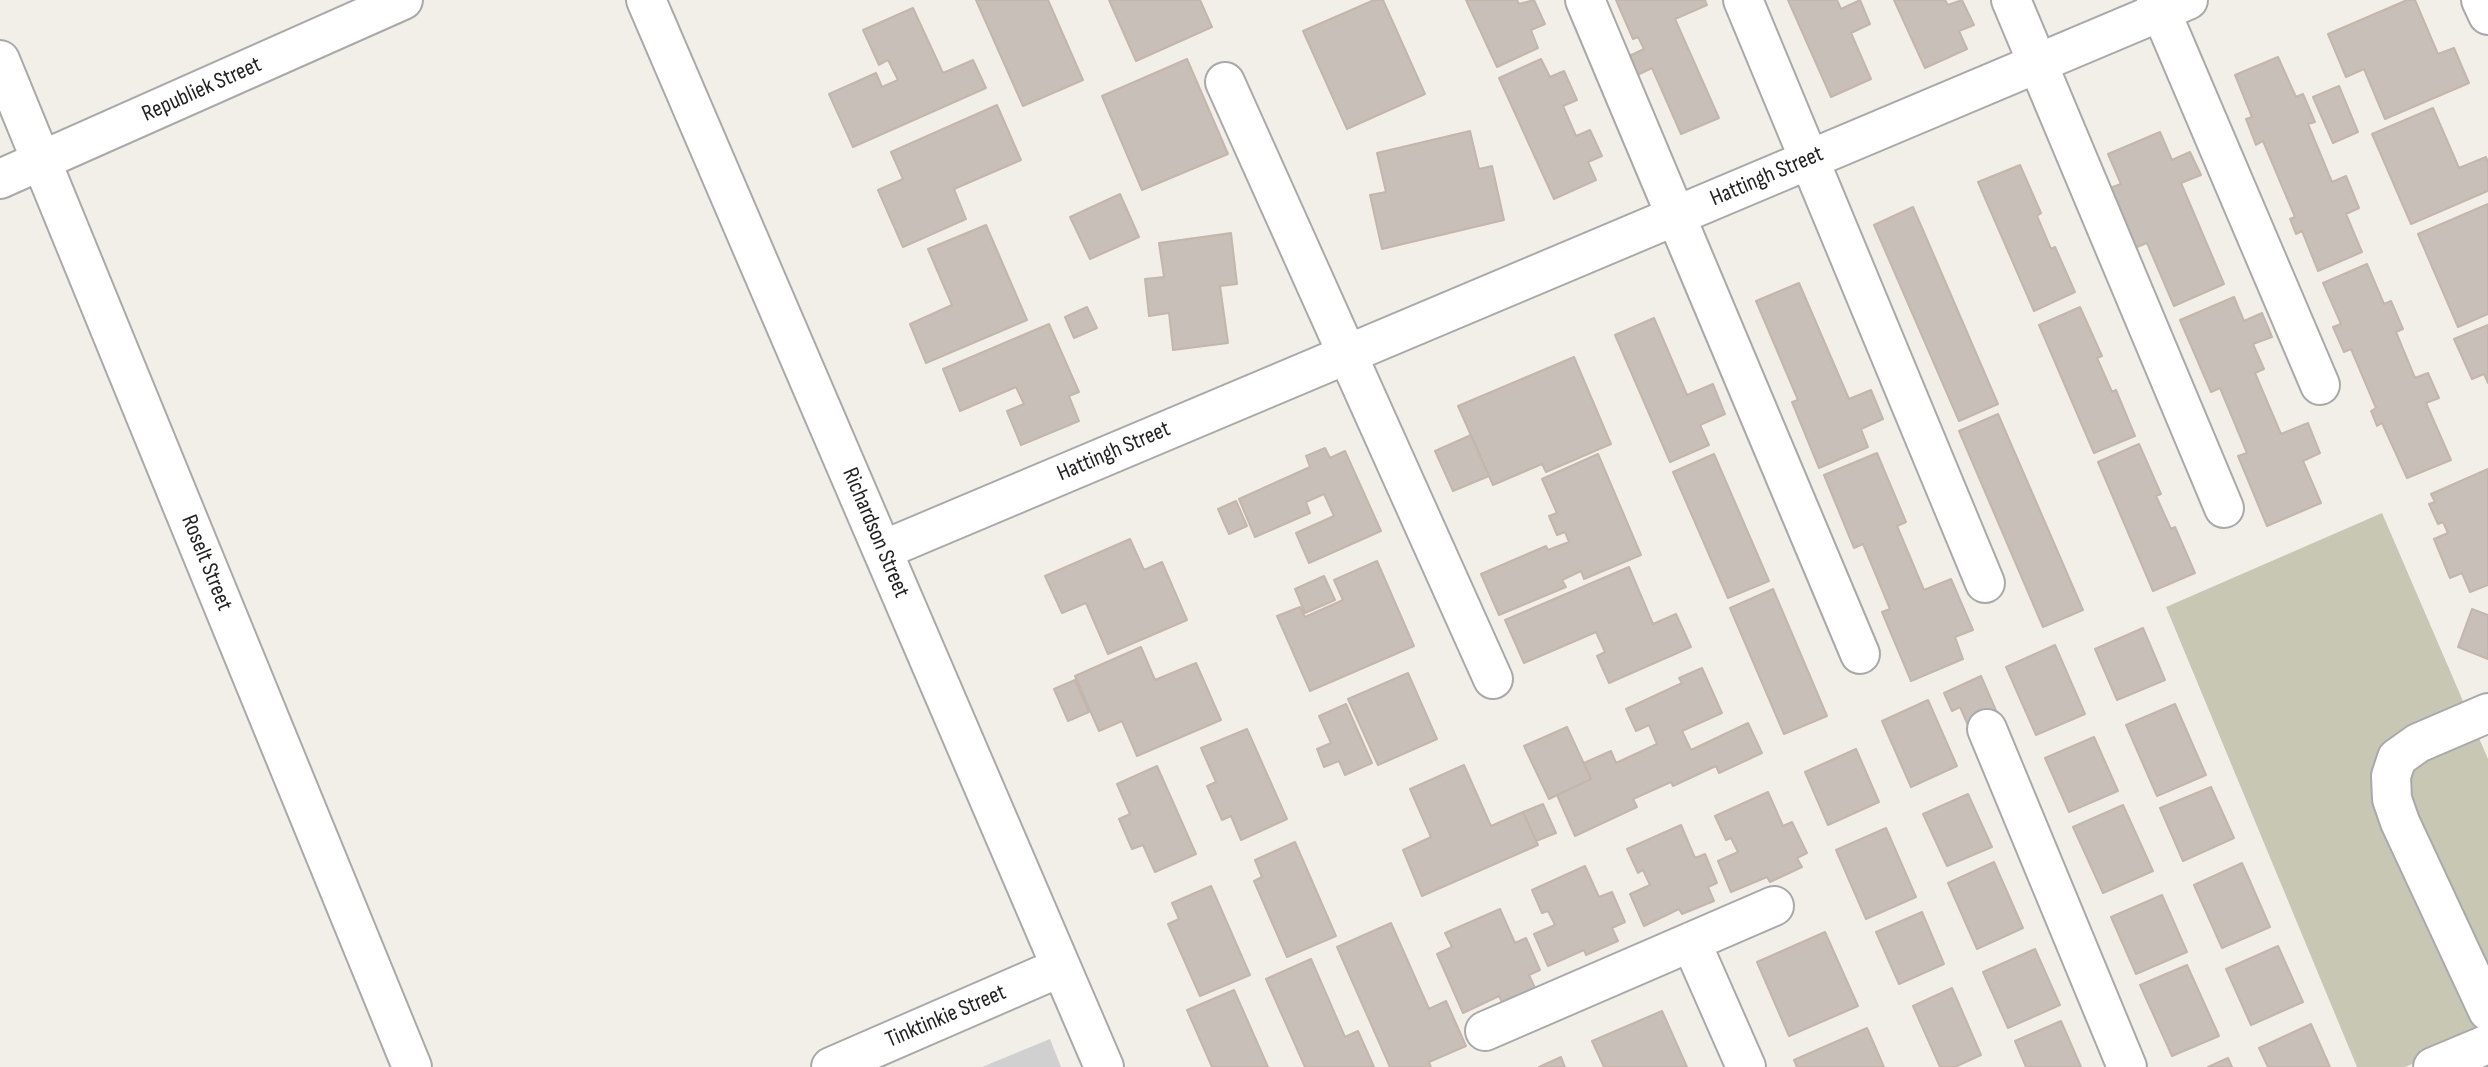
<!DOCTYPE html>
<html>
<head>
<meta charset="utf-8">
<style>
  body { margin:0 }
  canvas { display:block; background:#f2efe9 }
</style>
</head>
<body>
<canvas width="2488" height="1067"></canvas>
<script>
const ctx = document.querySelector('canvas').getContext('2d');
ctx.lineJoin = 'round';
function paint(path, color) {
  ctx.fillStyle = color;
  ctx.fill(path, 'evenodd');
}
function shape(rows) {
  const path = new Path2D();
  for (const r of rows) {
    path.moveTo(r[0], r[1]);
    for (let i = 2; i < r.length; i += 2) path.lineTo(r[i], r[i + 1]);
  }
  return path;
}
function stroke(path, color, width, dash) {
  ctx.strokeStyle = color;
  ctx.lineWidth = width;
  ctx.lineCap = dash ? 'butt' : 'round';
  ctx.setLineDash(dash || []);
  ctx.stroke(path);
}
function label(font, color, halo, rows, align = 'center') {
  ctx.font = font + ' "Sofia Sans Condensed",sans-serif';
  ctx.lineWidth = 7;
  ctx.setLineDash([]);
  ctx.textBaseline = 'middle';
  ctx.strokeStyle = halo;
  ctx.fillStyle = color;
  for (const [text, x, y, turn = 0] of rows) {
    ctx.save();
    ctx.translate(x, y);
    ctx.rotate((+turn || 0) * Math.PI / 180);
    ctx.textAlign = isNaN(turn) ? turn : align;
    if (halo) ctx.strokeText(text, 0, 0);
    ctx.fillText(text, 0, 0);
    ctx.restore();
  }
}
paint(shape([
  [1050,1039,1061,1067,982,1067]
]), '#d0d0d0');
paint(shape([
  [2382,513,2488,759,2488,1031,2405,1067,2357,1067,2166,607]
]), '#c7c7b4');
const building = shape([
  [976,0,1048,0,1083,80,1023,106,976,0],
  [1109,0,1200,0,1212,27,1136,61,1109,0],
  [1374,0,1383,0,1425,94,1347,129,1303,31,1374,0],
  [1466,0,1517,0,1519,4,1534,0,1545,24,1531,30,1538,48,1497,67,1466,0],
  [1616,0,1705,0,1707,5,1675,19,1719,118,1681,134,1652,68,1631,78,1623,59,1644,49,1638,37,1633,39,1616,0],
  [1788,0,1837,0,1841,9,1860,0,1870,24,1851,33,1871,79,1831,97,1788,0],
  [1894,0,1945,0,1948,5,1962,0,1974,25,1959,31,1967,49,1925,68,1894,0],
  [2407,0,2415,0,2438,54,2454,48,2469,83,2385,119,2364,69,2346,77,2328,34,2407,0],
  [913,8,943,73,973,60,986,88,853,147,829,94,876,73,882,87,898,80,888,60,879,65,863,30,913,8],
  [2278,57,2296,97,2303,94,2315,122,2308,124,2332,182,2346,176,2359,208,2346,214,2362,252,2318,271,2302,231,2296,234,2290,219,2295,217,2263,141,2256,145,2246,119,2252,117,2235,75,2278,57],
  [1187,59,1228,154,1142,190,1102,96,1187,59],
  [1541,59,1550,77,1564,71,1577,100,1563,106,1576,136,1590,130,1602,156,1588,162,1596,180,1554,199,1499,78,1541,59],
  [2339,86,2358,132,2333,143,2313,97,2339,86],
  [997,105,1021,160,954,189,966,219,903,247,878,190,903,179,891,152,997,105],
  [2433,108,2459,168,2486,157,2488,162,2488,191,2411,224,2372,134,2433,108],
  [1470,131,1479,169,1492,166,1504,220,1382,249,1370,195,1386,192,1377,153,1470,131],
  [2160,132,2172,160,2190,152,2201,175,2181,183,2224,284,2174,306,2147,243,2132,249,2107,189,2121,184,2108,154,2160,132],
  [2020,165,2041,213,2037,216,2051,249,2055,247,2075,292,2034,311,1978,182,2020,165],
  [1120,194,1139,237,1090,259,1070,217,1120,194],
  [2488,204,2488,314,2458,327,2418,234,2488,204],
  [1913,207,1998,404,1959,421,1874,225,1913,207],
  [986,225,1027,320,926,363,910,324,952,305,928,249,986,225],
  [1231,233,1237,284,1220,286,1228,343,1173,350,1169,313,1149,316,1145,279,1164,277,1159,243,1231,233],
  [2367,264,2384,304,2391,301,2403,329,2396,332,2415,378,2428,373,2439,398,2426,403,2451,460,2407,478,2382,423,2377,426,2371,411,2376,408,2351,349,2344,352,2333,327,2341,324,2323,283,2367,264],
  [1799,283,1849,399,1871,390,1883,419,1861,429,1868,447,1819,468,1792,402,1798,400,1756,301,1799,283],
  [2234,297,2244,321,2262,313,2272,337,2253,344,2264,369,2255,373,2281,434,2308,423,2320,453,2303,461,2321,503,2267,526,2238,456,2247,453,2220,388,2211,392,2180,320,2234,297],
  [1087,307,1097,328,1074,338,1065,317,1087,307],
  [2080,307,2102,356,2097,358,2112,392,2116,390,2135,436,2094,453,2039,325,2080,307],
  [1654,318,1687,395,1713,384,1725,414,1700,425,1709,445,1670,462,1615,335,1654,318],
  [1049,324,1079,392,1069,396,1079,421,1021,445,1007,411,1024,404,1016,387,960,411,943,369,1049,324],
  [2488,325,2488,383,2484,374,2472,379,2454,339,2488,325],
  [1574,357,1611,444,1546,472,1542,464,1493,485,1458,406,1574,357],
  [1998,414,2083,610,2043,627,1959,431,1998,414],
  [1471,435,1489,476,1453,491,1435,451,1471,435],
  [2139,444,2161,494,2156,496,2171,529,2175,527,2195,573,2153,591,2098,462,2139,444],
  [1325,448,1330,458,1345,451,1381,531,1309,563,1296,533,1334,516,1324,494,1306,502,1310,513,1255,537,1239,499,1310,467,1306,456,1325,448],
  [1877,453,1906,522,1897,526,1924,590,1951,579,1973,630,1955,637,1963,659,1911,681,1882,612,1890,609,1863,544,1854,548,1824,475,1877,453],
  [1598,454,1641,555,1584,579,1581,571,1562,580,1566,587,1499,615,1481,574,1546,546,1548,550,1569,542,1565,532,1557,535,1549,516,1557,513,1542,479,1598,454],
  [1714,454,1769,581,1728,598,1673,472,1714,454],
  [2488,469,2488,585,2470,592,2462,573,2450,578,2434,539,2448,533,2443,522,2438,524,2429,504,2435,502,2431,494,2488,469],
  [1236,501,1247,526,1229,534,1218,509,1236,501],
  [1130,539,1144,570,1162,562,1187,620,1108,654,1086,603,1062,613,1045,576,1130,539],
  [1377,561,1414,646,1310,691,1277,616,1300,607,1305,617,1343,600,1334,580,1377,561],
  [1629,567,1653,624,1676,614,1691,647,1609,683,1597,656,1605,652,1596,632,1524,663,1505,620,1629,567],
  [1324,576,1335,600,1305,613,1295,589,1324,576],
  [1773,589,1827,716,1784,734,1730,608,1773,589],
  [2472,609,2488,615,2488,659,2458,647,2472,609],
  [2143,628,2165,680,2117,700,2095,649,2143,628],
  [2055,645,2085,714,2036,735,2006,667,2055,645],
  [1141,647,1155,680,1196,663,1221,720,1137,756,1122,721,1099,731,1075,676,1141,647],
  [1702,668,1722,713,1682,731,1691,750,1748,723,1762,753,1719,773,1716,766,1673,786,1671,782,1633,799,1637,807,1575,836,1557,795,1591,779,1584,763,1611,751,1616,763,1657,744,1649,725,1636,731,1626,709,1682,683,1679,678,1702,668],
  [1408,673,1437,739,1378,765,1348,699,1408,673],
  [1981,676,2000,720,1971,732,1960,707,1952,711,1944,693,1981,676],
  [1075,680,1089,712,1068,721,1054,689,1075,680],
  [1928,700,1957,766,1911,787,1882,721,1928,700],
  [1346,704,1372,763,1345,775,1339,761,1324,767,1317,749,1331,743,1319,716,1346,704],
  [2175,704,2206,775,2157,796,2126,725,2175,704],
  [1567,727,1591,779,1549,799,1524,746,1567,727],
  [1247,729,1287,819,1241,840,1231,816,1222,820,1207,786,1216,782,1201,748,1247,729],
  [2094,737,2118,791,2069,812,2045,758,2094,737],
  [1856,749,1879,802,1828,825,1805,772,1856,749],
  [1464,765,1491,826,1523,812,1538,845,1422,896,1403,850,1431,837,1410,789,1464,765],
  [1157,766,1196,854,1155,872,1143,845,1132,849,1119,819,1130,814,1117,784,1157,766],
  [2211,787,2234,838,2183,861,2160,808,2211,787],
  [1768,792,1783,826,1792,822,1807,853,1797,858,1802,867,1770,882,1767,877,1731,892,1718,861,1738,852,1731,838,1726,840,1715,816,1768,792],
  [1968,794,1992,847,1947,866,1923,814,1968,794],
  [1543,804,1556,833,1536,841,1523,812,1543,804],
  [2123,805,2153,871,2103,893,2073,827,2123,805],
  [1681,825,1695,858,1705,854,1717,883,1708,887,1714,901,1682,914,1679,909,1644,926,1630,894,1650,885,1643,870,1638,873,1627,849,1681,825],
  [1886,828,1916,897,1866,919,1836,850,1886,828],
  [1295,842,1336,936,1287,957,1254,881,1262,877,1255,860,1295,842],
  [1994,862,2023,928,1977,949,1948,883,1994,862],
  [2242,863,2270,927,2222,948,2194,885,2242,863],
  [1585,866,1599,897,1612,892,1625,922,1612,928,1618,941,1586,955,1584,950,1548,966,1534,934,1555,925,1548,911,1542,913,1532,890,1585,866],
  [1211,886,1250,975,1200,996,1168,924,1179,919,1172,903,1211,886],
  [2162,895,2187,952,2136,974,2111,917,2162,895],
  [1500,909,1515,943,1526,938,1540,970,1529,975,1535,988,1502,1002,1499,996,1463,1013,1437,954,1452,947,1445,933,1500,909],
  [1922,912,1944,964,1899,984,1876,932,1922,912],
  [1391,923,1429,1009,1446,1001,1466,1046,1429,1062,1431,1067,1390,1067,1337,947,1391,923],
  [1825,932,1858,1006,1789,1036,1757,962,1825,932],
  [2278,946,2303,1002,2251,1025,2226,969,2278,946],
  [2035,949,2060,1005,2008,1028,1983,972,2035,949],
  [1311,959,1345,1037,1358,1031,1374,1067,1305,1067,1266,979,1311,959],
  [2187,965,2219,1036,2172,1056,2140,985,2187,965],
  [1952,988,1981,1055,1955,1067,1940,1067,1913,1006,1952,988],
  [1234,990,1268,1067,1212,1067,1187,1010,1234,990],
  [1662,1011,1687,1067,1604,1067,1592,1041,1662,1011],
  [2061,1021,2081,1067,2026,1067,2015,1041,2061,1021],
  [2311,1024,2330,1067,2268,1067,2259,1048,2311,1024],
  [1867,1028,1884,1067,1797,1067,1794,1060,1867,1028],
  [1561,1057,1565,1067,1539,1067,1561,1057],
  [2228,1058,2232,1067,2208,1067,2228,1058]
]);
paint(building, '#c7bfb8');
stroke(building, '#c4b6ab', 2);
const street = shape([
  [646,0,1104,1067],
  [1585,0,1860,654],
  [1743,0,1985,583],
  [2011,0,2224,508],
  [2156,0,2320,385],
  [2481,0,2488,15],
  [0,60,412,1067],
  [1225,82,1493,679],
  [0,179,403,0],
  [883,550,2188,0],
  [2488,713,2418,743,2397,758,2391,776,2392,799,2400,822,2488,1011],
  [1987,729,2127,1067],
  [1691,942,1746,1067],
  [1485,1031,1774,906],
  [831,1067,1061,967],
  [2433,1067,2488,1044]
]);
stroke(street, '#a9a9a9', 42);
stroke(street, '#fff', 38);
label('23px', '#222', '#fff', [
  ["Republiek Street",202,90,-24],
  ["Hattingh Street",1767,177,-23],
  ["Hattingh Street",1114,452,-23],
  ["Richardson Street",875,533,67],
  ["Roselt Street",206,563,68],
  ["Tinktinkie Street",946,1017,-23]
]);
</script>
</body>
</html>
